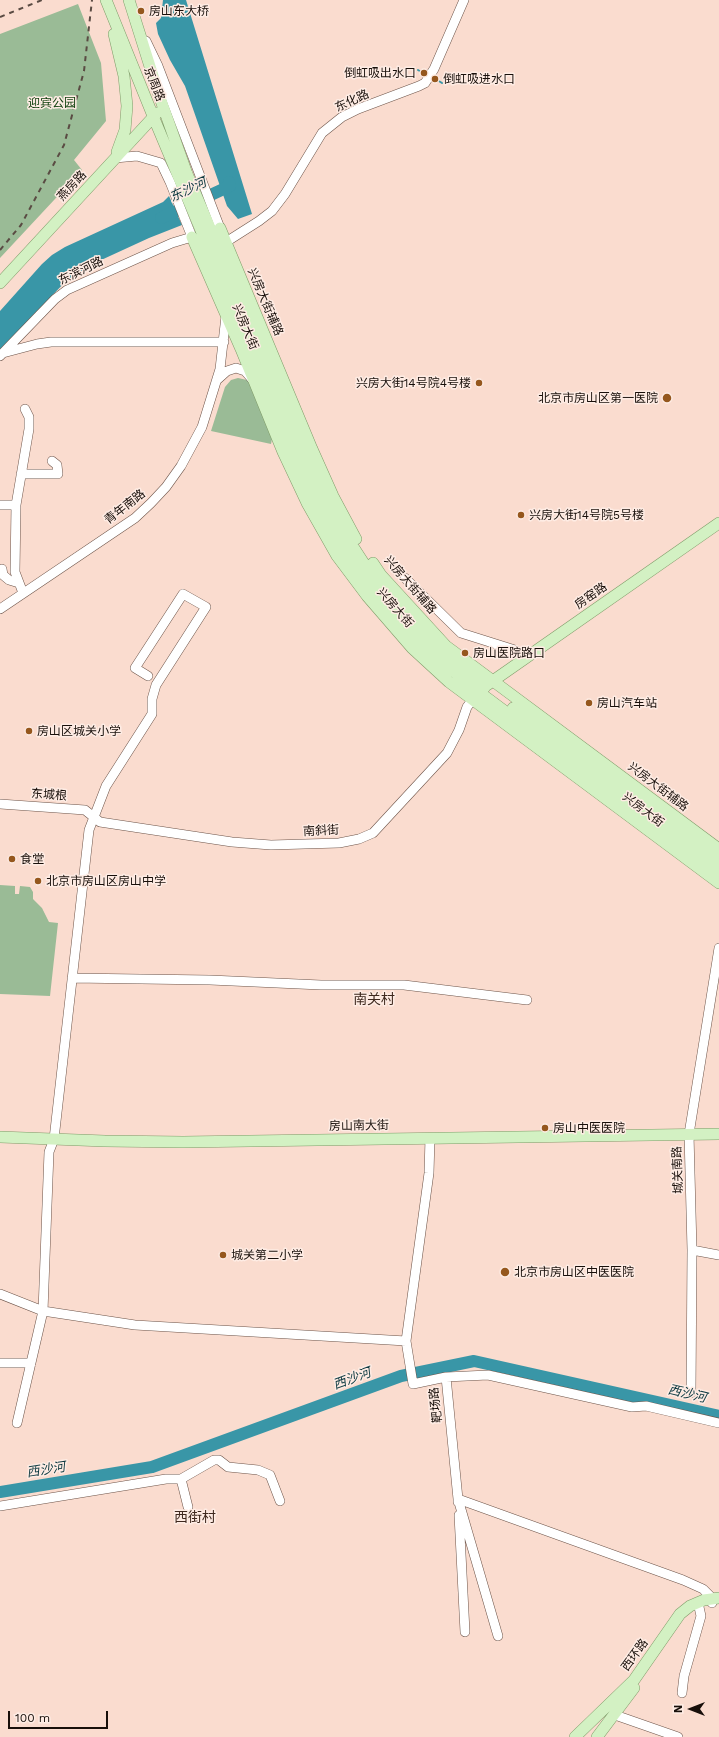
<!DOCTYPE html>
<html>
<head>
<meta charset="utf-8">
<style>
  body { margin:0 }
  #map { position:relative; width:719px; height:1737px; overflow:hidden; background:#fadccf; font-family:"Work Sans",sans-serif }
  canvas { display:block }
  .north { position:absolute; left:671px; top:1689px; width:40px; height:40px; -webkit-text-stroke:3px #feece4; paint-order:stroke; rotate:270deg; font-size:11px; font-weight:700; line-height:16px; text-align:center; color:#180f0a }
  .north::after { content:''; display:block; margin:auto; width:14px; height:18px; background:#180f0a; clip-path:polygon(50% 0,100% 100%,50% 72%,0 100%) }
  .scale { position:absolute; left:8px; top:1711px; width:100px; height:18px; box-sizing:border-box; border:2px solid #180f0a; border-top:0; padding-left:5px; font-size:12px; line-height:14px; white-space:nowrap; color:#180f0a; -webkit-text-stroke:3px #feece4; paint-order:stroke }
</style>
</head>
<body>
<div id="map">
<canvas width="719" height="1737"></canvas>
<div class="north">N</div>
<div class="scale">100 m</div>
</div>
<script>
const ctx = document.querySelector('canvas').getContext('2d');
ctx.lineJoin = 'round';
function paint(path, color) {
  ctx.fillStyle = color;
  ctx.fill(path, 'evenodd');
}
function shape(rows) {
  const path = new Path2D();
  for (const r of rows) {
    path.moveTo(r[0], r[1]);
    for (let i = 2; i < r.length; i += 2) path.lineTo(r[i], r[i + 1]);
  }
  return path;
}
function stroke(path, color, width, dash) {
  ctx.strokeStyle = color;
  ctx.lineWidth = width;
  ctx.lineCap = dash ? 'butt' : 'round';
  ctx.setLineDash(dash || []);
  ctx.stroke(path);
}
function label(font, color, halo, rows, align = 'center') {
  ctx.font = font + ' "Work Sans","Noto Sans SC",sans-serif';
  ctx.lineWidth = 3;
  ctx.setLineDash([]);
  ctx.textBaseline = 'middle';
  ctx.strokeStyle = halo;
  ctx.fillStyle = color;
  for (const [text, x, y, turn = 0] of rows) {
    ctx.save();
    ctx.translate(x, y);
    ctx.rotate((+turn || 0) * Math.PI / 180);
    ctx.textAlign = isNaN(turn) ? turn : align;
    if (halo) ctx.strokeText(text, 0, 0);
    ctx.fillText(text, 0, 0);
    ctx.restore();
  }
}
paint(shape([
  [78,4,101,63,106,121,74,160,82,170,0,258,0,34],
  [238,378,247,380,251,384,272,439,271,444,211,431,225,387,231,380],
  [0,885,15,886,15,894,19,894,20,886,30,887,33,892,33,899,42,908,49,922,58,923,50,996,0,994]
]), '#9abb96');
paint(shape([
  [163,0,186,0,252,214,238,219,227,206,185,86,170,60,158,34,156,23,161,18],
  [169,196,182,225,149,238,99,261,67,280,0,350,0,311,42,264,52,255,65,247,163,202]
]), '#3996a7');
stroke(shape([
  [418,70,425,74],
  [434,78,442,83]
]), '#3996a7', 2);
stroke(shape([
  [161,218,230,186,229,182],
  [0,1492,152,1467,401,1376,474,1361,719,1416]
]), '#3996a7', 12);
const minor = shape([
  [146,41,158,66,220,228],
  [226,242,259,221,272,211,285,194,322,133,342,117,358,109,419,86,425,83,434,69,464,0],
  [3,353,37,344,51,342,224,342],
  [0,356,55,299,67,290,172,243,192,237,170,182,161,163,137,156,115,158],
  [217,380,227,371,236,368,245,371,252,379],
  [21,474,58,474,57,465,52,461],
  [0,505,16,505,15,572,23,593],
  [16,505,29,429,29,417,25,409],
  [2,569,3,575,9,580,19,583],
  [405,578,461,633,515,650,525,659],
  [0,609,135,518,151,503,166,487,181,466,202,427,220,369,226,316],
  [0,804,85,810,100,822,232,842,271,845,339,843,359,839,373,833,447,753,459,730,467,707,476,695],
  [72,978,210,980,321,985,404,985,527,1000],
  [430,1138,429,1173,406,1341,413,1384,446,1377,458,1499,498,1636],
  [692,1250,719,1255],
  [0,1294,43,1311,135,1325,406,1341],
  [0,1363,31,1363],
  [446,1377,488,1375,632,1407,646,1406,719,1423],
  [691,1393,692,1250,689,1134,719,948],
  [17,1423,43,1311,49,1152,54,1139,89,830,106,786,152,714,152,699,156,685,206,607,183,594,135,668,148,676],
  [181,1479,214,1460,219,1460,228,1467,258,1470,270,1475,280,1501],
  [458,1502,458,1499,683,1580,703,1589,712,1598,712,1603],
  [0,1506,166,1479,181,1479,188,1507],
  [459,1515,465,1632],
  [682,1693,684,1676,701,1616,699,1607],
  [615,1715,678,1737]
]);
const major = shape([
  [106,0,153,116,292,447,317,502,341,545,369,585,397,617,437,658,479,692,719,871],
  [129,0,159,95,187,174,325,499,350,542,376,582,403,612,442,652,485,687],
  [114,34,124,76,127,106,125,130,117,152],
  [220,228,312,449,333,496,356,539],
  [192,237,241,349,283,452,307,503,337,556,367,596,412,648,449,682,719,883],
  [0,283,157,113],
  [373,563,381,575,446,646,719,849],
  [487,685,719,523],
  [513,708,719,859],
  [0,1137,105,1141,183,1142,719,1134],
  [575,1737,634,1680,680,1614,690,1606,704,1600,719,1598],
  [597,1737,634,1688]
]);
stroke(minor, '#6d5449', 10);
stroke(major, '#7f9b68', 12);
stroke(minor, '#fff', 9);
stroke(major, '#d3f1c3', 11);
stroke(shape([
  [0,17,42,0],
  [0,250,21,225,64,145,84,71,92,0]
]), '#5a4b43', 2, [5, 5]);
for (const [x, y, r, color] of [
  [141,11,4,"#95571d"],
  [424,73,4,"#95571d"],
  [435,79,4,"#95571d"],
  [479,383,4,"#95571d"],
  [667,398,5,"#95571d"],
  [521,515,4,"#95571d"],
  [465,653,4,"#95571d"],
  [589,703,4,"#95571d"],
  [29,731,4,"#95571d"],
  [12,859,4,"#95571d"],
  [38,881,4,"#95571d"],
  [545,1128,4,"#95571d"],
  [223,1255,4,"#95571d"],
  [505,1272,5,"#95571d"]
]) {
  const dot = new Path2D();
  dot.arc(x, y, r, 0, 2 * Math.PI);
  ctx.fillStyle = color;
  ctx.fill(dot);
  stroke(dot, '#feece4', 1.5);
}
label('12px', '#180f0a', '#feece4', [
  ["房山东大桥",149,11],
  ["倒虹吸出水口",416,73,"right"],
  ["倒虹吸进水口",443,79],
  ["兴房大街14号院4号楼",471,383,"right"],
  ["北京市房山区第一医院",658,398,"right"],
  ["兴房大街14号院5号楼",529,515],
  ["房山医院路口",473,653],
  ["房山汽车站",597,703],
  ["房山区城关小学",37,731],
  ["食堂",20,859],
  ["北京市房山区房山中学",46,881],
  ["房山中医医院",553,1128],
  ["城关第二小学",231,1255],
  ["北京市房山区中医医院",514,1272]
], 'left');
label('12px', '#180f0a', '#feece4', [
  ["京周路",154,84,68],
  ["东化路",352,101,-25],
  ["燕房路",72,186,-47],
  ["东滨河路",81,271,-26],
  ["兴房大街辅路",265,302,67],
  ["兴房大街",245,327,67],
  ["青年南路",125,507,-38],
  ["兴房大街辅路",410,585,49],
  ["房窑路",591,596,-35],
  ["兴房大街",395,608,49],
  ["兴房大街辅路",658,787,37],
  ["东城根",49,795,4],
  ["兴房大街",643,810,37],
  ["南斜街",321,831,-3],
  ["房山南大街",359,1126,-1],
  ["城关南路",678,1170,-92],
  ["靶场路",436,1405,-96],
  ["西环路",635,1655,-54]
]);
label('12px', '#12420f', '#feece4', [
  ["迎宾公园",52,103]
]);
label('italic 13px', '#0d3940', '#feece4', [
  ["东沙河",188,190,-25],
  ["西沙河",352,1379,-20],
  ["西沙河",687,1394,13],
  ["西沙河",46,1470,-9]
]);
label('14px', '#3e281e', '#feece4', [
  ["南关村",374,1000],
  ["西街村",195,1518]
]);
</script>
</body>
</html>
